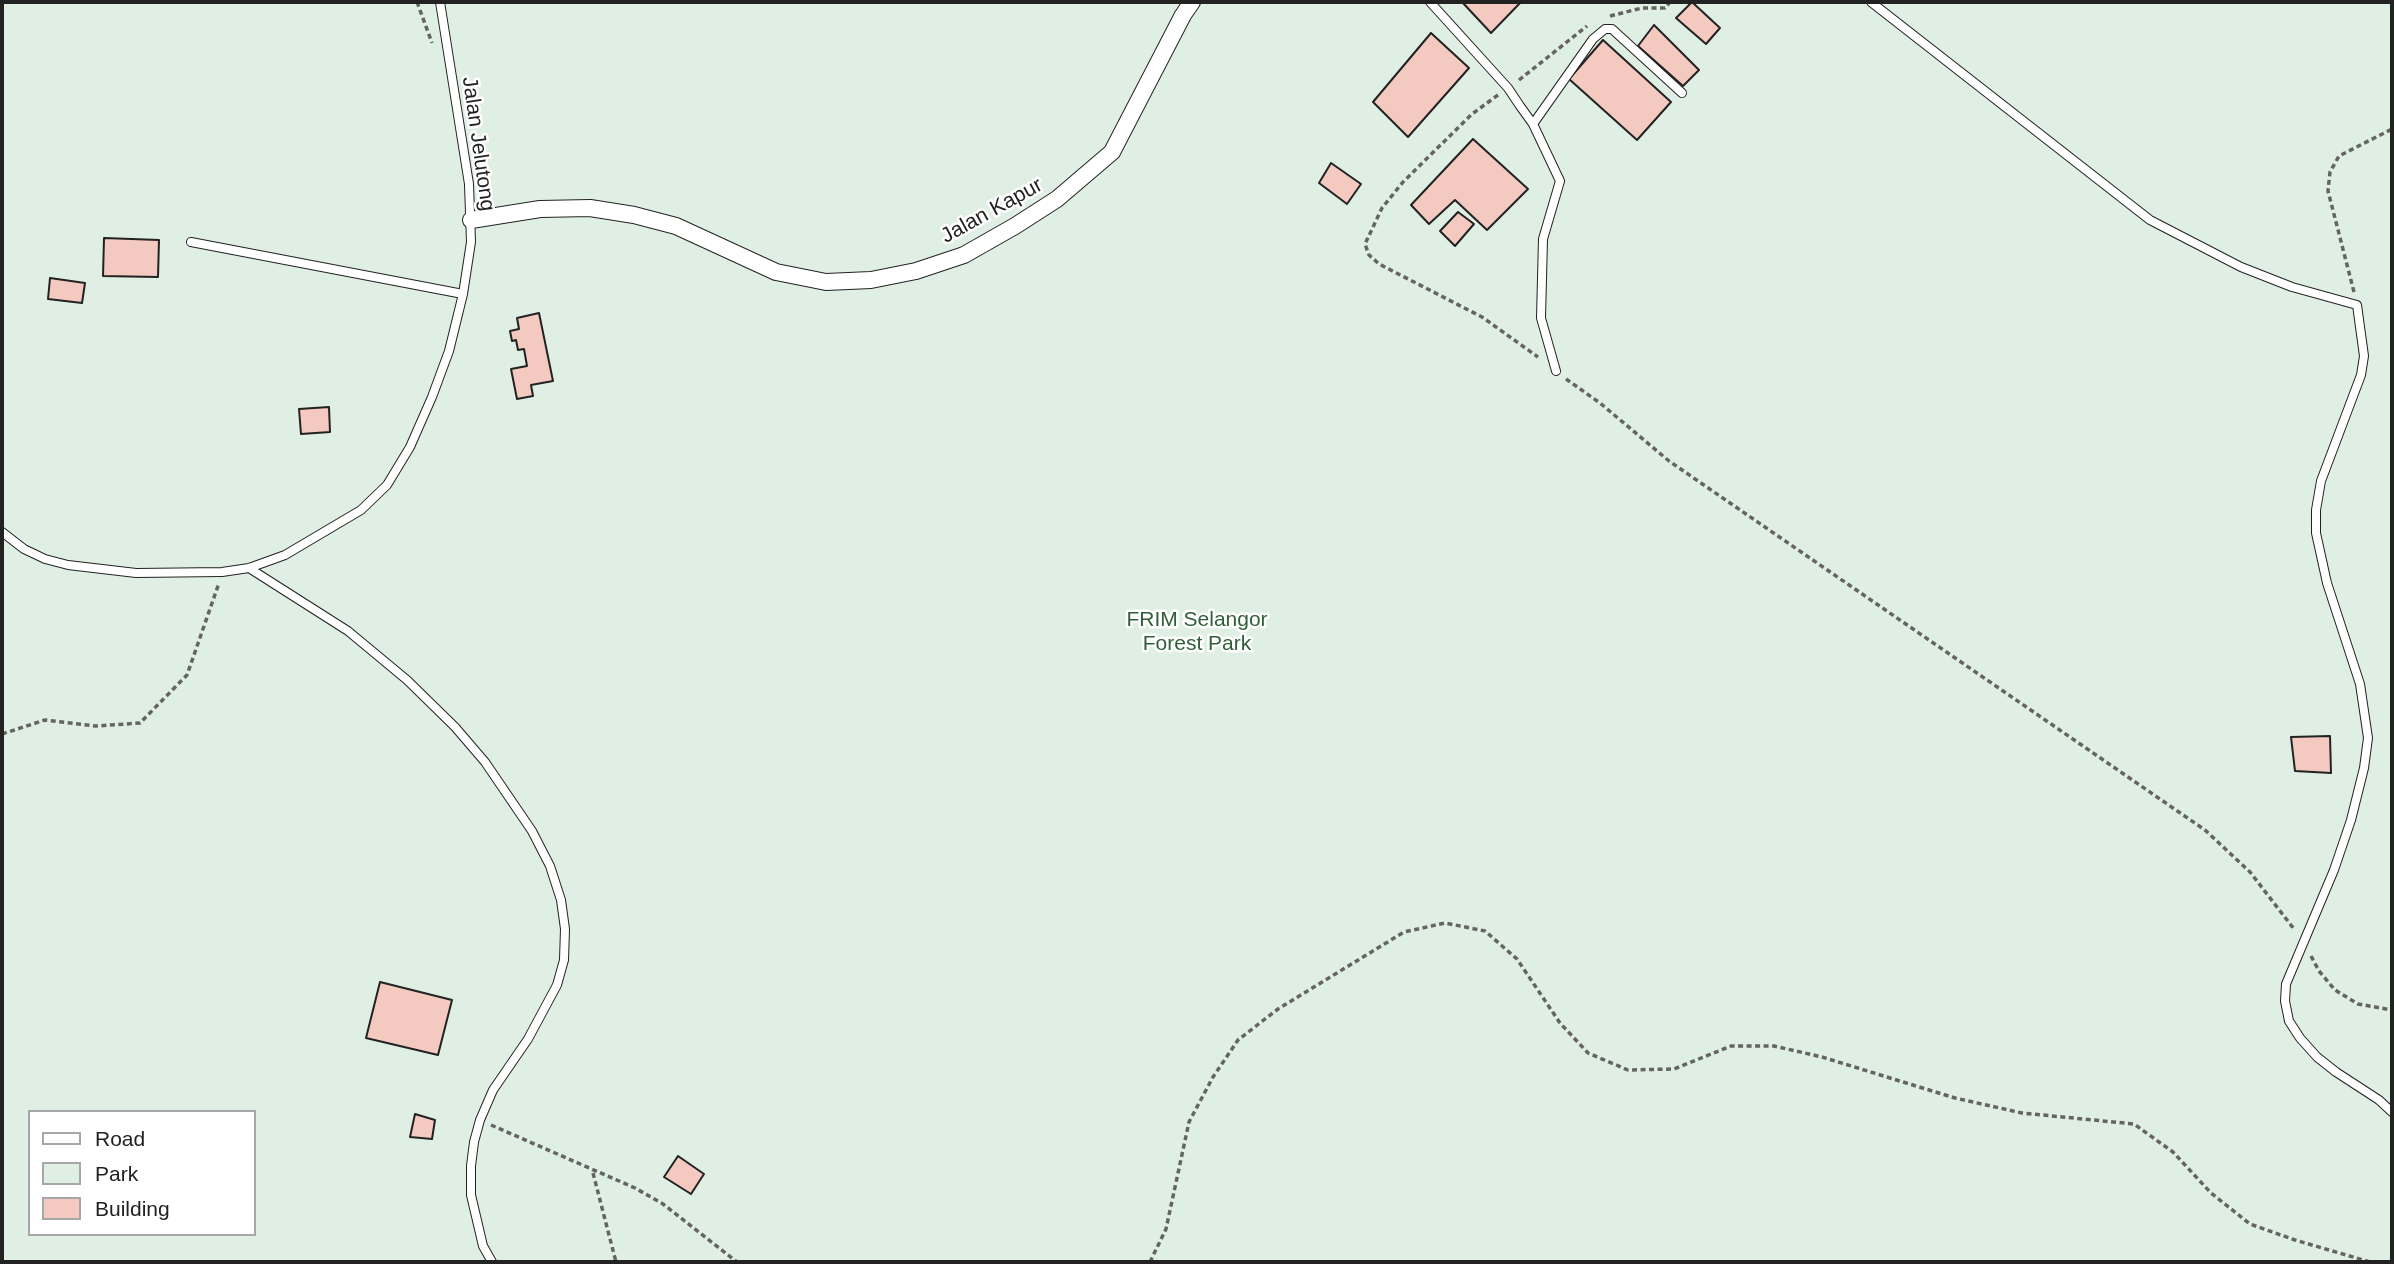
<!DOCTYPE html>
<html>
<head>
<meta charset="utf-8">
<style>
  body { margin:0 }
  #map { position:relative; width:2394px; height:1264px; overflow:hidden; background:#fff; font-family:Helvetica,sans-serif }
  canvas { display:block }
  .frame { position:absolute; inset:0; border:4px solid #222; pointer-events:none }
  .legend { position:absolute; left:28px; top:1110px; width:228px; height:126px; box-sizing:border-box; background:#fff; border:2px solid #a7a7a7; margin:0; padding:9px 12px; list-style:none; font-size:21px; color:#222 }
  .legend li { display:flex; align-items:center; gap:14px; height:35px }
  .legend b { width:35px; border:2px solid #a7a7a7 }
</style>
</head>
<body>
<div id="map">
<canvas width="2394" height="1264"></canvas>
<div class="frame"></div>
<ul class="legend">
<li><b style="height:9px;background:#fff"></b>Road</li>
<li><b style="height:19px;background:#e0efe3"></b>Park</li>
<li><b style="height:19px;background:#f3c9c0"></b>Building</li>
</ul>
</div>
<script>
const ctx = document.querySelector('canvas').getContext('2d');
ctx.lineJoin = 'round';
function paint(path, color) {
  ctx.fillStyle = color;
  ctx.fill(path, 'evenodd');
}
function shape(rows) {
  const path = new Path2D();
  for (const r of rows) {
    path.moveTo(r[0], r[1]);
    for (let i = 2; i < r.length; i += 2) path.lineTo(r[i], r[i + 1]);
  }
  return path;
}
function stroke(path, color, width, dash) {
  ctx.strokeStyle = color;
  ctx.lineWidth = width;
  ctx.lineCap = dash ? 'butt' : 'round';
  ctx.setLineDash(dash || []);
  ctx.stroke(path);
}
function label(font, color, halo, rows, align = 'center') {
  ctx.font = font + ' Helvetica,sans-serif';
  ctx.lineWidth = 5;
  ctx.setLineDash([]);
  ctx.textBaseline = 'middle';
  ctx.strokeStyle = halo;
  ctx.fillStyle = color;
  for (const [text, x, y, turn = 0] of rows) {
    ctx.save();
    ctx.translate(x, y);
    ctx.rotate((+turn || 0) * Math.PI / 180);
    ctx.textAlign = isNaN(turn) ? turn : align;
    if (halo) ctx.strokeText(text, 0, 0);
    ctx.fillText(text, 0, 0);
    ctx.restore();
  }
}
const green = shape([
  [2,2,2392,2,2392,1262,2,1262,2,2],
  [30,1112,254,1112,254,1234,30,1234,30,1112]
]);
paint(green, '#e0efe3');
stroke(green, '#6f6f6f', 2);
const building = shape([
  [1462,2,1521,2,1491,33,1462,2],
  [1692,2,1720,28,1706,44,1676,18,1692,2],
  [1654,25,1699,70,1683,86,1638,46,1654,25],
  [1431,33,1469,68,1408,137,1373,102,1431,33],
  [1603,40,1671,102,1637,140,1569,79,1603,40],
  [1473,139,1528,189,1487,230,1455,200,1429,224,1411,205,1473,139],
  [1331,163,1361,184,1347,204,1319,183,1331,163],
  [1458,212,1474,224,1455,246,1440,231,1458,212],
  [104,238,159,240,158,277,103,276,104,238],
  [50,278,85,283,82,303,48,299,50,278],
  [539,313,553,381,531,385,533,396,517,399,511,369,527,366,524,349,518,350,516,340,512,341,510,331,519,329,517,318,539,313],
  [329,407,330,432,301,434,299,409,329,407],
  [2330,736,2331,773,2295,771,2291,737,2330,736],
  [380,982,452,1000,438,1055,366,1038,380,982],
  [415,1114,435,1120,432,1139,410,1137,415,1114],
  [678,1156,704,1174,691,1194,664,1177,678,1156]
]);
paint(building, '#f3c9c0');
stroke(building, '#222', 2);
const lane = shape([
  [1430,2,1508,88,1520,106,1533,124,1560,181,1543,239,1541,318,1556,371],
  [1871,2,2150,220,2241,267,2292,287,2357,305,2364,356,2361,375,2321,481,2316,510,2316,533,2327,583,2360,684,2368,738,2364,768,2351,820,2334,870,2286,984,2285,1001,2289,1021,2300,1038,2317,1057,2336,1072,2379,1100,2392,1112],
  [1533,124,1593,39,1605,29,1612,29,1682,93],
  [191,242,463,294],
  [2,532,24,549,45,559,68,565,136,573,222,572,249,568,285,555,361,510,387,485,410,447,432,397,449,351,463,294,471,242,469,184,440,2],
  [249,568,348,631,407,680,455,727,485,762,532,831,550,866,561,900,565,929,564,960,557,985,528,1039,493,1090,480,1120,474,1142,471,1166,471,1195,483,1246,492,1262]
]);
const street = shape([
  [471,220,540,209,590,208,634,215,676,226,776,272,826,282,871,280,916,271,964,255,1015,226,1057,199,1112,152,1183,15,1192,2]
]);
stroke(lane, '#222', 10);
stroke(street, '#222', 18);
stroke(shape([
  [417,2,432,43],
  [1610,16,1642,8,1665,8,1670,2],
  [1519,80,1587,26],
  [1498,95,1472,114,1403,182,1382,208,1365,244,1369,255,1379,264,1482,317,1538,357],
  [2354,292,2328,191,2330,172,2339,156,2392,129],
  [1566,379,1600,403,1669,461,2205,830,2250,872,2294,929],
  [2,734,45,720,96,726,140,723,187,675,219,583],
  [2311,956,2319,971,2335,990,2358,1004,2392,1010],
  [491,1125,635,1188,663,1204,737,1262],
  [593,1173,616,1262],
  [1150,1262,1166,1229,1189,1122,1213,1077,1238,1040,1278,1009,1404,932,1445,923,1485,931,1517,959,1560,1023,1588,1053,1628,1070,1674,1069,1731,1046,1774,1046,1822,1057,1955,1098,2022,1113,2134,1124,2173,1152,2211,1193,2250,1224,2295,1240,2370,1262]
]), '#646464', 3.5, [5, 3.5]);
stroke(lane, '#fff', 8);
stroke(street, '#fff', 16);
label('21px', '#222', '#fff', [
  ["Jalan Jelutong",478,144,82],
  ["Jalan Kapur",992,211,-29]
]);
label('21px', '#2f5e38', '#fff', [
  ["FRIM Selangor",1197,620],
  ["Forest Park",1197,644]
]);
</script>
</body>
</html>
